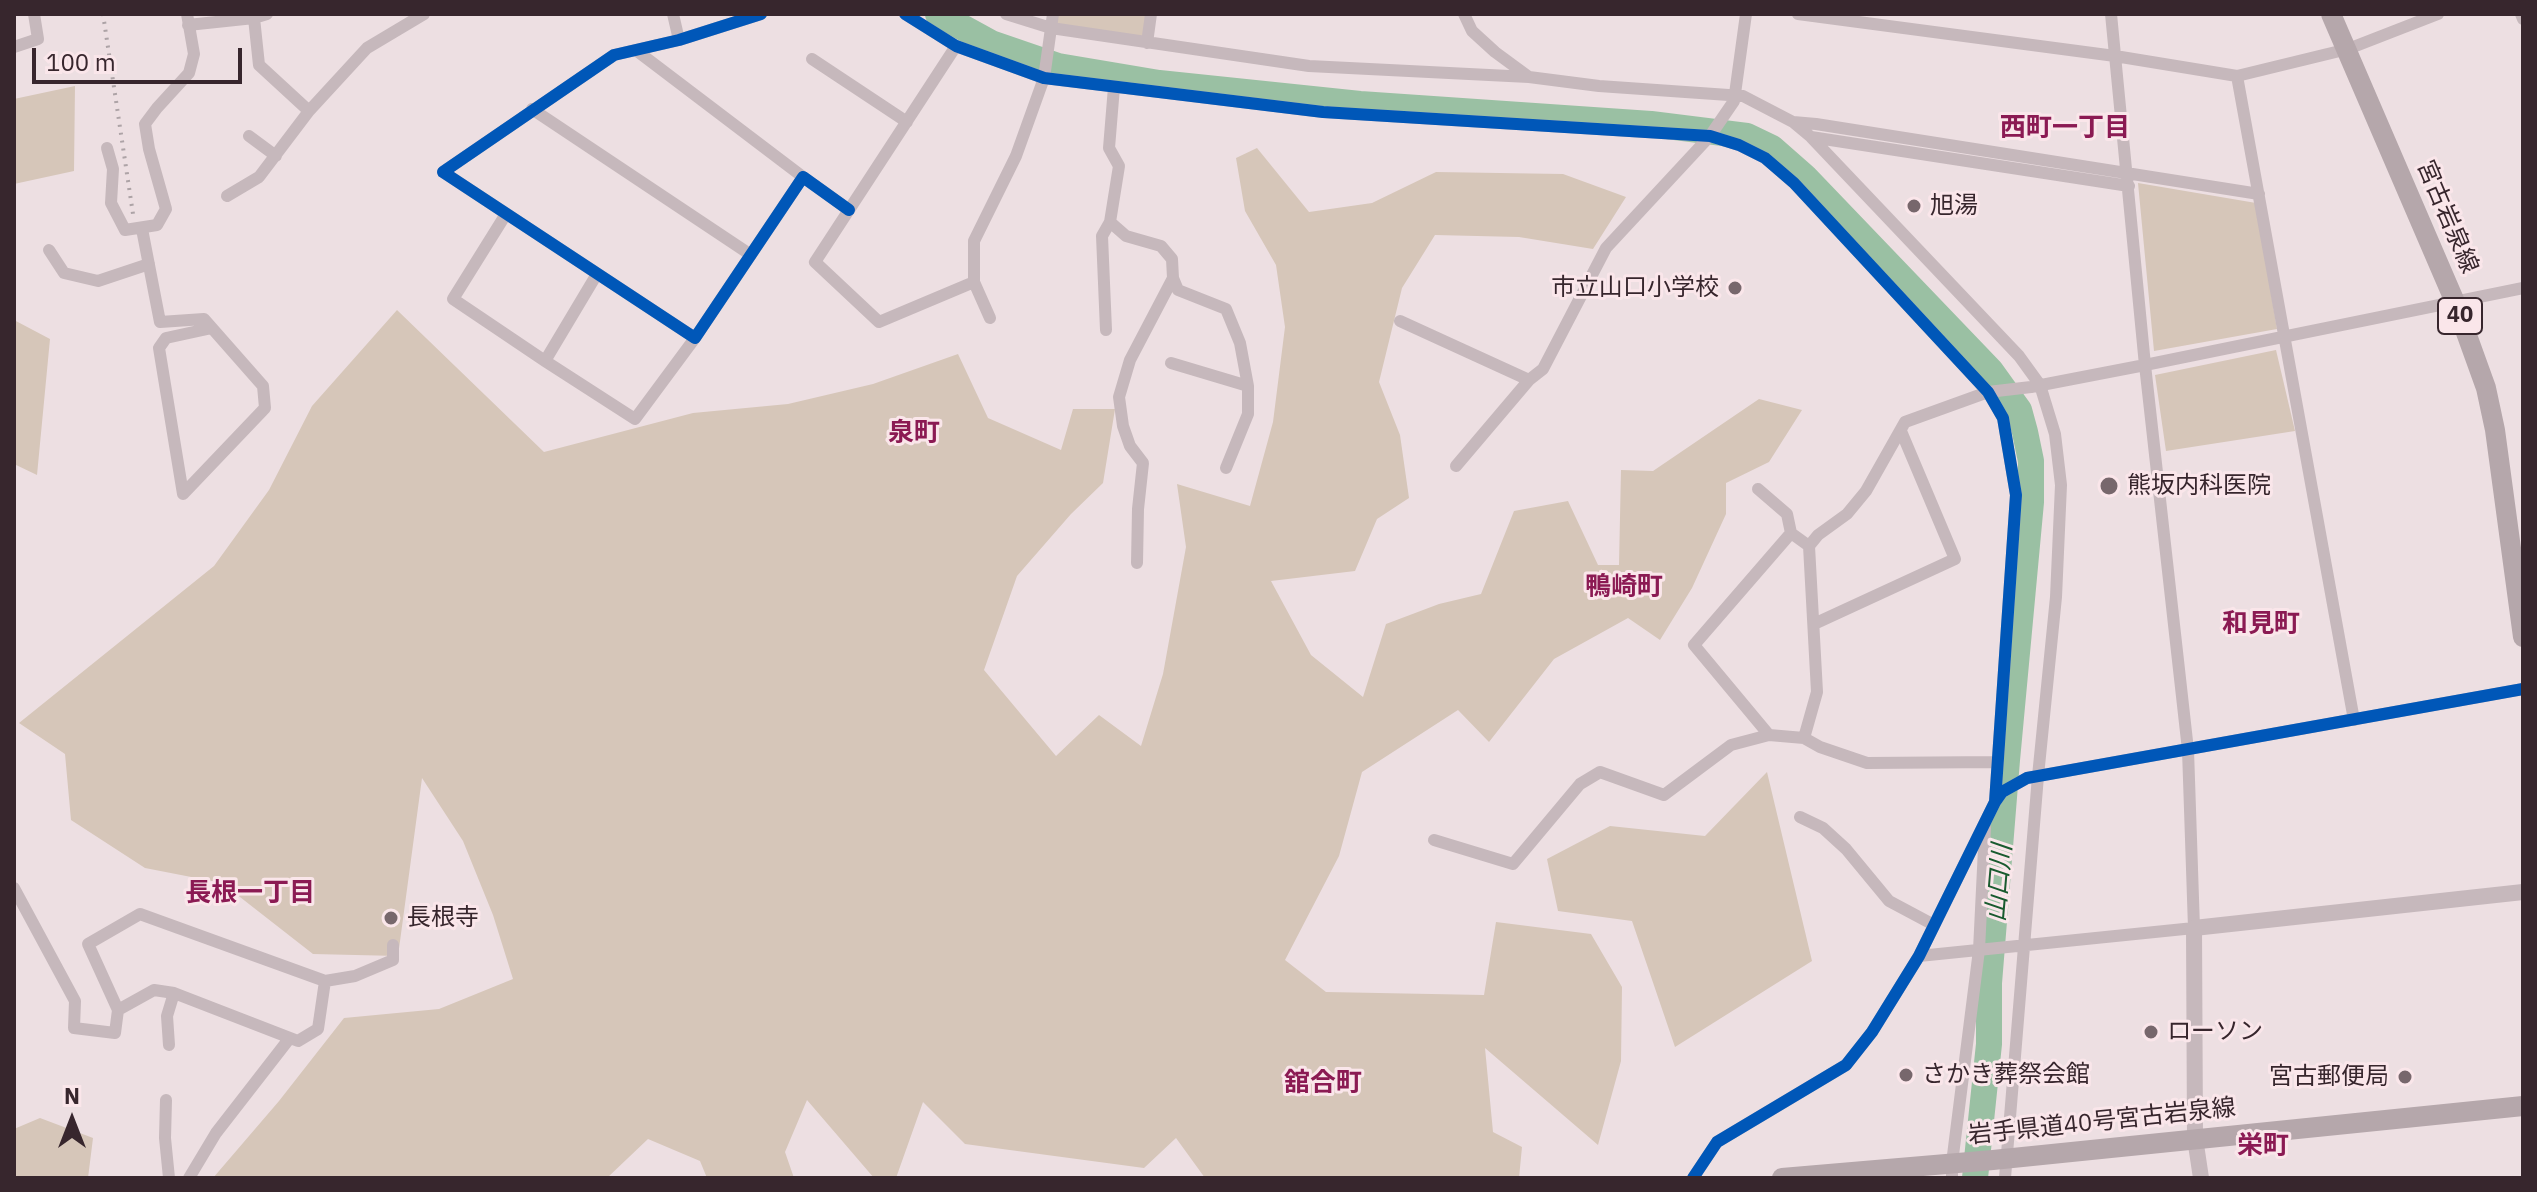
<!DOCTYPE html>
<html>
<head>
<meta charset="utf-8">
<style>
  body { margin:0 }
  #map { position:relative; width:2537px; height:1192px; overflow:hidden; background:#eddfe2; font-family:"IBM Plex Sans",sans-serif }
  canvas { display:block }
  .frame { position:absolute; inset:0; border:16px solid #37262d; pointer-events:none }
  .north { position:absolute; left:32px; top:1080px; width:80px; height:80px; -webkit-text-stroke:6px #fae6ea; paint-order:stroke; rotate:0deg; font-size:22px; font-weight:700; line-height:32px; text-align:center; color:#37262d }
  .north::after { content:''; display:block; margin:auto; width:28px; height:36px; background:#37262d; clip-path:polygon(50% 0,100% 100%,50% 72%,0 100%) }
  .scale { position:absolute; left:32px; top:48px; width:210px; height:36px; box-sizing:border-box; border:4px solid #37262d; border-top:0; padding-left:10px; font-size:24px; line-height:28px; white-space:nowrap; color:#37262d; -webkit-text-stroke:6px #fae6ea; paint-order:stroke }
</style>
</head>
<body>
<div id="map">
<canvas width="2537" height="1192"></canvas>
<div class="frame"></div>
<div class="north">N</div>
<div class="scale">100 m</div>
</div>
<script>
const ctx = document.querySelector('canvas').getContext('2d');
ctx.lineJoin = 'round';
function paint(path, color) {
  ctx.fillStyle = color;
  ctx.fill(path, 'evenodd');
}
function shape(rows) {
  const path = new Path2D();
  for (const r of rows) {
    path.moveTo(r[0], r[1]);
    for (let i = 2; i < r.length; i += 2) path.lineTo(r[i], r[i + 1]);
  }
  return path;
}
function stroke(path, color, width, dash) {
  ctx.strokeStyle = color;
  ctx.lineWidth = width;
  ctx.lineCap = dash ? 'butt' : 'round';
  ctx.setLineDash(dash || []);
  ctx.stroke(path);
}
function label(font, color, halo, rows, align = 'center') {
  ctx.font = font + ' "IBM Plex Sans","Noto Sans JP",sans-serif';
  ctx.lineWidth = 6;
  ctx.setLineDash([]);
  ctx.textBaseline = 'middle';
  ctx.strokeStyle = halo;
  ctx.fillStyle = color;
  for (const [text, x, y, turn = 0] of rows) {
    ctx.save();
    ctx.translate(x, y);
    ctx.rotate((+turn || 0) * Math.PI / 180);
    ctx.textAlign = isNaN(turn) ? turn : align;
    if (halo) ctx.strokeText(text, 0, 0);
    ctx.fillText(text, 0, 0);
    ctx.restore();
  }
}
paint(shape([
  [1057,14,1146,14,1143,38,1056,24],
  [75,86,74,171,14,184,14,99],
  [1257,148,1309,212,1372,203,1436,172,1563,174,1626,197,1593,249,1519,237,1435,235,1402,288,1379,382,1400,435,1409,498,1377,519,1355,571,1271,581,1311,655,1363,697,1386,624,1439,604,1481,594,1514,511,1568,501,1598,565,1619,565,1621,470,1653,471,1759,399,1802,410,1769,462,1726,483,1726,514,1692,588,1660,640,1628,618,1554,659,1489,742,1458,710,1362,772,1339,856,1285,960,1326,992,1484,995,1496,922,1591,934,1622,987,1621,1061,1598,1145,1485,1048,1493,1132,1522,1147,1519,1178,1205,1178,1176,1138,1144,1168,965,1144,923,1102,896,1178,874,1178,807,1100,785,1152,794,1178,707,1178,700,1161,648,1139,607,1178,213,1178,279,1101,344,1018,439,1009,513,979,493,915,463,841,422,778,398,956,313,954,222,883,145,868,71,820,65,754,19,723,214,566,269,490,312,406,397,310,544,452,693,413,788,404,873,384,958,354,988,418,1061,450,1073,409,1115,409,1103,483,1071,514,1017,576,984,670,1056,756,1099,715,1141,746,1163,674,1186,547,1177,484,1250,506,1273,422,1285,327,1276,265,1245,211,1236,158],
  [2138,183,2256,203,2277,329,2154,351],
  [14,320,50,339,37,475,14,464],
  [2276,350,2295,431,2166,451,2155,375],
  [1767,772,1812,961,1675,1047,1632,921,1558,911,1547,859,1610,826,1705,836],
  [40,1118,93,1138,88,1178,14,1178,14,1129]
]), '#d6c6b9');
stroke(shape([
  [938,14,991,43,1058,66,1159,83,1360,104,1651,124,1747,136,1772,148,1805,177,1991,371,2019,410,2025,432,2031,461,2031,502,2007,760,1989,983,1989,1044,1975,1178]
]), '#9ac0a3', 26);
stroke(shape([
  [673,14,679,40],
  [761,14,679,40,614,55,443,172,695,338,803,177,849,210],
  [905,14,956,46,1044,78,1323,112,1710,136,1739,145,1765,158,1794,183,1988,392,2003,418,2016,495,1995,802],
  [1006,14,1051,28,1309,66,1529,77],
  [1464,14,1472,31,1495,52,1529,77,1599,86,1743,96,1793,122,1811,137,2019,356,2040,385,2055,434,2061,485,2056,597,2038,776,2005,1178],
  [1798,14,2115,56,2237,76,2348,49,2438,14],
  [2521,14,2523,19],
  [254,18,259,65,309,111],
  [188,25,254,18,267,14],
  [1147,43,1151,14],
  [956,46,815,262,879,322,974,282],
  [14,47,38,39,34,14],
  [637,51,803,177],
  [812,59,907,122],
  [2237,76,2354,720],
  [1114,87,1109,148,1119,166,1110,222,1126,236,1161,246,1172,259,1173,278,1130,360,1119,397,1123,426,1130,446,1143,463,1138,509,1137,563],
  [532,109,751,255],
  [1793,122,1816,124,2259,194],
  [249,136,276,156],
  [1811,137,2129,186],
  [107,148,113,169,111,203,125,230,157,225,166,209,149,149,145,124,157,108,189,73,194,54,187,14],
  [227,196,259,177,309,111,367,48,424,14],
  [506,214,453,299,545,361,635,419,695,338],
  [142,229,160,322,204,319,263,386,265,408,183,494,159,348,166,338,212,328],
  [49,250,64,273,98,281,149,264],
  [1173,278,1178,290,1226,309,1240,343,1248,386,1248,414,1226,468],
  [990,318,974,282,974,241,1016,156,1044,78,1053,14],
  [1400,321,1529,380],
  [1106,330,1102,236,1110,222],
  [545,361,597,274],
  [1171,363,1248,386],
  [1456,466,1529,380,1543,369,1606,248,1710,136,1734,101,1746,14],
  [1758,489,1787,514,1791,533],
  [1814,624,1955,559,1901,431],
  [1804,738,1769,735,1694,645,1791,533,1809,546],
  [1998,762,1867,763,1820,747,1804,738,1817,692,1809,546,1818,535,1847,514,1866,491,1905,422,1988,392,2031,387,2145,365,2523,288],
  [1800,817,1823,828,1846,849,1889,901,1934,925],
  [1434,840,1513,864,1580,784,1600,772,1664,795,1731,745,1769,735],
  [14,888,75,1001,74,1028,115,1033,118,1010,154,990,174,993,298,1041,318,1029,325,981,355,976,393,960,393,945],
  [1919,956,2194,928,2188,750,2145,365,2111,14],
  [118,1010,88,944,140,914,325,981],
  [169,1045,167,1016,174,993],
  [166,1100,165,1138,169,1178],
  [189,1178,216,1133,289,1039],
  [1693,1178,1717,1142,1846,1065,1872,1032,1919,956,1995,802,2002,792,2027,778,2523,689],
  [1952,1178,1952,1163,1979,950,1985,828]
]), '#c6b8bc', 12);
stroke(shape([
  [2201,1178,2195,1138,2194,928,2523,892]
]), '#c6b8bc', 16);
stroke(shape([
  [2331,14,2455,302,2486,388,2495,430,2523,637],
  [1782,1178,1993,1160,2523,1106]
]), '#b5a7ab', 20);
stroke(shape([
  [103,14,133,214]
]), '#ada3a6', 4, [2, 6]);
stroke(shape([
  [761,14,679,40,614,55,443,172,695,338,803,177,849,210],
  [905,14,956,46,1044,78,1323,112,1710,136,1739,145,1765,158,1794,183,1988,392,2003,418,2016,495,1995,802],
  [1693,1178,1717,1142,1846,1065,1872,1032,1919,956,1995,802,2002,792,2027,778,2523,689]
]), '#0057b8', 12);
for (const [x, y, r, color] of [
  [1914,206,8,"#77676c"],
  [1735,288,8,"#77676c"],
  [2109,486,10,"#77676c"],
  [391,918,8,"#77676c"],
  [2151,1032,8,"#77676c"],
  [1906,1075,8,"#77676c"],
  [2405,1077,8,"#77676c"]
]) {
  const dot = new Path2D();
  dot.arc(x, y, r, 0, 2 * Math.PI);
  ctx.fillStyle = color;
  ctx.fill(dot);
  stroke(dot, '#fae6ea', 3);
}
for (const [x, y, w] of [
  [2460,316,44]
]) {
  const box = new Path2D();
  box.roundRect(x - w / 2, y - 18, w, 36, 6);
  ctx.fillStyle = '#fae6ea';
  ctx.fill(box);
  stroke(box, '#37262d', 2);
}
label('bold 22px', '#37262d', null, [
  ["40",2460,316]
]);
label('24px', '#37262d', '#fae6ea', [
  ["旭湯",1930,206],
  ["市立山口小学校",1719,288,"right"],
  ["熊坂内科医院",2127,486],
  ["長根寺",407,918],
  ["ローソン",2167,1032],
  ["さかき葬祭会館",1922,1075],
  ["宮古郵便局",2389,1077,"right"]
], 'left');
label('24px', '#37262d', '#fae6ea', [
  ["宮古岩泉線",2447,217,67],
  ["岩手県道40号宮古岩泉線",2102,1122,-6]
]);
label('bold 26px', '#8b1a53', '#fae6ea', [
  ["西町一丁目",2065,128],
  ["泉町",914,433],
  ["鴨崎町",1624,587],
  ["和見町",2261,624],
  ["長根一丁目",250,893],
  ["舘合町",1323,1083],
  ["栄町",2263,1146]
]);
label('italic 26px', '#195b2f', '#fae6ea', [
  ["山口川",2000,883,-85]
]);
</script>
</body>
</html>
